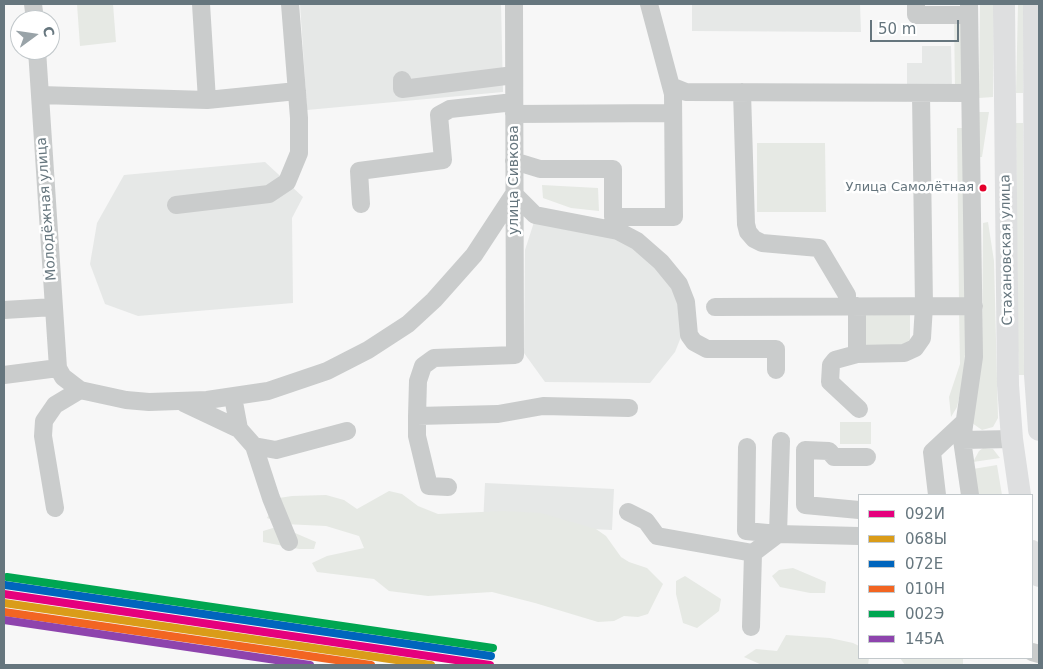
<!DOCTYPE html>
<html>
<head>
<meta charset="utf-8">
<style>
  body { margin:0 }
  #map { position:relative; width:1043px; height:669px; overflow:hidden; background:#f7f7f7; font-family:"DejaVu Sans",sans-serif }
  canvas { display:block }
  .frame { position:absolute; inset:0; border:5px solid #66767e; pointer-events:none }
  .legend { position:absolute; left:858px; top:494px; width:175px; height:165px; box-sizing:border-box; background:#fff; border:1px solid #c2c8cb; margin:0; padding:6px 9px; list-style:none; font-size:15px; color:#66767e }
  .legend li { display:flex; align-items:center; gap:10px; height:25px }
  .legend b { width:25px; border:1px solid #c2c8cb }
  .north { position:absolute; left:10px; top:10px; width:50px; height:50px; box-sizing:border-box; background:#fff; border:1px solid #c2c8cb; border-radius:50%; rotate:76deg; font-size:14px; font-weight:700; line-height:20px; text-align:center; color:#66767e }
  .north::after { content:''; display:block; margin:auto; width:18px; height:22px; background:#99a3a8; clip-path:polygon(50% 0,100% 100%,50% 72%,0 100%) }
  .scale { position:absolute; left:870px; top:20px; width:89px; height:22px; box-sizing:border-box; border:2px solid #66767e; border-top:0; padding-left:6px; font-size:15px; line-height:18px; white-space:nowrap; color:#66767e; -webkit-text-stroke:4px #fff; paint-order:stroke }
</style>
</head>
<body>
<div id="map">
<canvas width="1043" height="669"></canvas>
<div class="frame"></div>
<ul class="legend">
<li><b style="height:6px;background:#e5007d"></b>092И</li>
<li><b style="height:6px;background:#da9c19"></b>068Ы</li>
<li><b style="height:6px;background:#0065bd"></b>072Е</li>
<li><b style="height:6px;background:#f26522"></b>010Н</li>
<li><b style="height:6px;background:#00a651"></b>002Э</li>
<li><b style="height:6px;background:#8e44ad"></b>145А</li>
</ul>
<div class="north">С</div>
<div class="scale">50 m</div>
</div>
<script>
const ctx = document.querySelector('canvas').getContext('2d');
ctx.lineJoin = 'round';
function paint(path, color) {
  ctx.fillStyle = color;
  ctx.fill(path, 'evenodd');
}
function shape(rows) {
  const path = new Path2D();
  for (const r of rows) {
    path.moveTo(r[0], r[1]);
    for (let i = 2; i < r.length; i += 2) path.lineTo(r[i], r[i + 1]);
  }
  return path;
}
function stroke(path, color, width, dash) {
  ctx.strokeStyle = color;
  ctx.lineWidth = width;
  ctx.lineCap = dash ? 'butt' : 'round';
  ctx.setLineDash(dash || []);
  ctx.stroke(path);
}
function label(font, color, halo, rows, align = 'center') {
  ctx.font = font + ' "DejaVu Sans",sans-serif';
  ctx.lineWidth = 5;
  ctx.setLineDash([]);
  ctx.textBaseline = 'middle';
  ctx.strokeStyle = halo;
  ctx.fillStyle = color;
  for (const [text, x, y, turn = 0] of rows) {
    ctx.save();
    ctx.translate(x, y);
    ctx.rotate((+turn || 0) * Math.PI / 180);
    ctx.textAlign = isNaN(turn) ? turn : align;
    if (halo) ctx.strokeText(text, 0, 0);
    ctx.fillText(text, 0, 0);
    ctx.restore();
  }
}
paint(shape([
  [300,4,501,4,503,92,307,110],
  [692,4,860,4,861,32,692,31],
  [922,46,951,46,952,88,907,89,907,63,922,63],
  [265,162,303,197,292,218,293,303,138,316,105,304,90,264,97,223,124,175],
  [535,219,622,236,671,277,685,327,675,352,650,383,545,382,524,353,525,250],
  [485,483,614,489,612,530,483,524]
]), '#e6e8e7');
paint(shape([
  [77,4,113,4,116,42,80,46],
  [980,4,994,4,993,97,979,98],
  [1018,4,1024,4,1023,93,1016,93],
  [954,18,963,18,964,88,955,89],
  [978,112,989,112,982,157,978,157],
  [1016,123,1023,123,1024,375,1019,375,1018,349],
  [957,128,965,128,967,302,959,302],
  [757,143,825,143,826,212,757,212],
  [542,185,598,188,599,211,571,208,543,198],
  [988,222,994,261,998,418,993,427,982,430,972,423,982,353,983,223],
  [967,309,964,377,957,407,951,417,949,397,960,364,959,310],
  [863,313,910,313,910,348,863,348],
  [840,422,871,422,871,444,840,444],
  [983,448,993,449,1000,458,973,462,979,451],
  [997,465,1002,495,978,495,973,469],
  [389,491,402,494,418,506,438,514,503,511,541,513,596,529,606,536,621,557,629,562,647,568,663,584,648,614,638,617,624,616,614,621,598,622,535,603,492,592,428,596,389,591,374,579,317,572,312,563,327,556,364,548,359,536,326,526,284,524,267,518,279,498,292,496,326,495,344,500,357,509],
  [273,528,288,530,316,542,314,549,299,549,263,542,263,531],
  [793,568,826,582,825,593,810,593,780,587,772,576,779,570],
  [685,576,721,599,719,611,697,628,683,623,676,594,676,581],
  [786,635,830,638,853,643,859,646,859,658,869,658,868,665,762,665,744,657,756,649,777,651],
  [900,658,963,658,963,665,905,665]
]), '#e6e9e4');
stroke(shape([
  [33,4,35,20],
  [201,4,207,100],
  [514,4,515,355,434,358,423,366,418,381,417,416,498,414,543,406,629,408],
  [916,4,916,15,969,15],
  [969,4,974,357,962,440,970,495],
  [37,50,58,368,63,377,80,390,126,400,149,402,207,400,268,391,327,371,368,350,408,324,434,300,474,255,514,194,535,215,618,231,637,241,661,262,679,284,686,302,689,335,694,342,707,349,776,349,776,370],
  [402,80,402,89,514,75],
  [671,86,686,92,970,93],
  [742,92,746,224,748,232,754,239,762,243,819,248,847,295,847,306],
  [40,95,207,100,297,91],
  [514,114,673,113],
  [514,161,540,169,613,169,613,217,674,217,673,94,649,4],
  [361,204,359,171,443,160,439,115,450,109,514,102],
  [176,205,269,194,287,182,299,153,299,118,290,4],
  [857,306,857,354,904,353,915,348,922,338,924,306,921,94],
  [715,307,974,306],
  [4,310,54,307],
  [857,354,835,360,831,365,830,382,859,409],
  [4,375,58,368],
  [233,397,239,429,254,446,276,450,347,431],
  [184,403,239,429],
  [417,416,417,436,429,486,448,487],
  [962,440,1012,439],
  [254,446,271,498,289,542],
  [747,447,746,531,778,534,859,536],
  [937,495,932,452,963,423],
  [55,508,43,436,44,421,55,405,80,390],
  [859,510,805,505,805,450,829,451,834,457,867,457],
  [628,512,646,521,657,536,753,553,778,534,781,441],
  [751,627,753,553],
  [1032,652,1039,654]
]), '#cacccc', 18);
stroke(shape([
  [1004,4,1008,385,1012,439,1020,495],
  [1034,4,1035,375,1039,430],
  [1032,551,1039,576]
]), '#dedfe0', 22);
stroke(shape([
  [4,594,490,665]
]), '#e5007d', 8);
stroke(shape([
  [4,603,431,665]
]), '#da9c19', 8);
stroke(shape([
  [5,585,491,656]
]), '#0065bd', 8);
stroke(shape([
  [4,612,371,665]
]), '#f26522', 8);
stroke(shape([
  [7,577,493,648]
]), '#00a651', 8);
stroke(shape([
  [4,620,310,665]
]), '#8e44ad', 8);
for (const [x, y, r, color] of [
  [983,188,4.5,"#e4002b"]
]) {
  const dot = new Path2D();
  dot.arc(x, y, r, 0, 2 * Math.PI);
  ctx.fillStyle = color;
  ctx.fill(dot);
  stroke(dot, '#fff', 2);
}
label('13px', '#66767e', '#fff', [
  ["Улица Самолётная",974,188]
], 'right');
label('14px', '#66767e', '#fff', [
  ["улица Сивкова",514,180,-90],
  ["Молодёжная улица",47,209,-94],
  ["Стахановская улица",1007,250,-91]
]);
</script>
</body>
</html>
